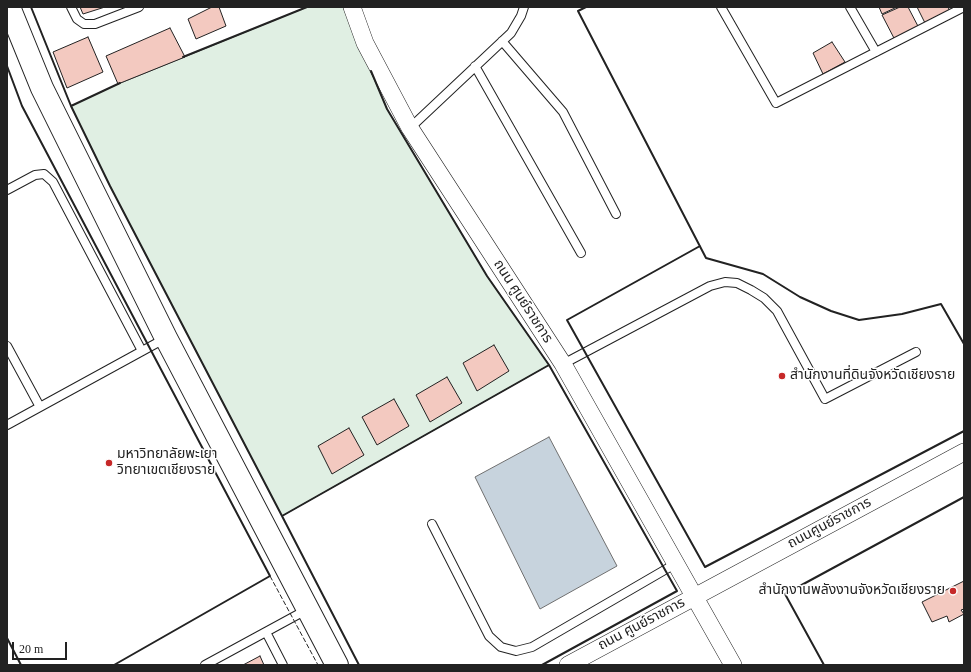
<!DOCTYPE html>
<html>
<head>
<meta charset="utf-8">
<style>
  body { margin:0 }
  #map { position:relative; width:971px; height:672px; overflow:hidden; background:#fff; font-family:Georgia,serif }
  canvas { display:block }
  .frame { position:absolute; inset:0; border:8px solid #222; pointer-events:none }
  .scale { position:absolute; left:12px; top:642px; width:55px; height:18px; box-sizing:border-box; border:2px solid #222; border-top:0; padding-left:5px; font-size:12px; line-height:14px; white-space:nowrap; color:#222; -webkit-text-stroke:3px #fff; paint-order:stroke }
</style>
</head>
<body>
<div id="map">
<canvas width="971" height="672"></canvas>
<div class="frame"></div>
<div class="scale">20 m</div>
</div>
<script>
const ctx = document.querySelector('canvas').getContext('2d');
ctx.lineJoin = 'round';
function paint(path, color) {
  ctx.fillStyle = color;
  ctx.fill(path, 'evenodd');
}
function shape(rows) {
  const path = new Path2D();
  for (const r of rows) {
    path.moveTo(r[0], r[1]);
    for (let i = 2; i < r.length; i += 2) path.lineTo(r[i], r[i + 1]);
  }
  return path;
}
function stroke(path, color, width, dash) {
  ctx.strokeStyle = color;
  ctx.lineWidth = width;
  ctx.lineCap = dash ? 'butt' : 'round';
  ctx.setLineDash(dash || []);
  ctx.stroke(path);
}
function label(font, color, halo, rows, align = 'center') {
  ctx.font = font + ' Georgia,"Noto Sans Thai",serif';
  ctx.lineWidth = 3;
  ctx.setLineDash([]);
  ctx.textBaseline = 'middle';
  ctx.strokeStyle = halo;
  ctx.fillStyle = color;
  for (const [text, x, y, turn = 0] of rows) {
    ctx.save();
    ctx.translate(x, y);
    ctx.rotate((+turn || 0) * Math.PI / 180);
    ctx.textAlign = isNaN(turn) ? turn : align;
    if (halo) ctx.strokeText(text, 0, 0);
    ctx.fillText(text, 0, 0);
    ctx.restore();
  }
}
const green = shape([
  [307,7,343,7,387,109,487,276,549,365,282,516,110,186,71,106,118,84,307,7]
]);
paint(green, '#e0efe3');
stroke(green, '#6f6f6f', 1);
const water = shape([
  [549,437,617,566,540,609,475,477,549,437]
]);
paint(water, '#c7d3dd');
stroke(water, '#6f6f6f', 1);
const building = shape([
  [80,7,105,7,83,14,80,7],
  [212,7,219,7,226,26,196,39,188,19,212,7],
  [879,7,897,7,882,14,879,7],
  [900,7,908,7,920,30,896,42,882,15,900,7],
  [917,7,948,7,951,14,926,25,917,7],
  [170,28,185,57,118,84,106,56,170,28],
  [88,37,103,72,67,88,53,52,88,37],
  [832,42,845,62,823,74,813,53,832,42],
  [494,345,509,371,477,391,463,363,494,345],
  [447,377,462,403,430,422,416,395,447,377],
  [394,399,409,426,377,445,362,417,394,399],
  [349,428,364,455,332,474,318,446,349,428],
  [964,581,964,609,961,610,964,614,949,622,947,616,932,622,922,602,964,581],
  [260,656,264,665,243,665,260,656]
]);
paint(building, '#f3c9c0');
stroke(building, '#222', 1);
const lane = shape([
  [71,7,77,19,84,24,95,24,139,7],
  [721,7,776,103,964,7],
  [850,7,876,52],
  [502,41,563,112,616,214],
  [475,66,581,253],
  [410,128,511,33,521,16,524,7],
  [7,190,35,175,44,174,53,182,142,351],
  [7,346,40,407],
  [563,364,710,286,725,282,737,283,751,290,764,298,777,311,825,399,916,352],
  [7,425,166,338],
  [432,524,489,636,501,647,516,651,532,647,675,564],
  [266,632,283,665],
  [205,665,308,609]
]);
const street = shape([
  [352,7,365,43,410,128,563,364,733,665],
  [568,665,964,452]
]);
const secondary = shape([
  [9,7,42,88,166,338,337,665]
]);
stroke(lane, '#222', 10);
stroke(street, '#222', 18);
stroke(secondary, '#222', 24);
stroke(lane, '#fff', 8);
stroke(street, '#fff', 17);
stroke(secondary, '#fff', 22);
stroke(shape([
  [270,576,318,665]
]), '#222', 1, [5, 2]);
stroke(shape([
  [31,7,71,106,120,83],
  [586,7,578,11,706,258,763,274,800,297,831,311,859,320,902,314,941,304,964,344],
  [183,57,307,7],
  [7,66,22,106,270,576,114,665],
  [71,106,110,186,282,516,549,365,487,276,387,109,371,71],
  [700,246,567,320,705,567,964,431],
  [282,516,359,665],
  [7,638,21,665],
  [542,665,677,591,549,365],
  [824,665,785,594,964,497]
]), '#222', 2);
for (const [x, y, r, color] of [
  [782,376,4,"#c62828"],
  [109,463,4,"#c62828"],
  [953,591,4,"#c62828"]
]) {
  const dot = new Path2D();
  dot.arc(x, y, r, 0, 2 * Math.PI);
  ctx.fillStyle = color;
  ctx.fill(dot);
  stroke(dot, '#fff', 1.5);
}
label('14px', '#222', '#fff', [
  ["ถนน ศูนย์ราชการ",522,302,57],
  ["ถนนศูนย์ราชการ",830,524,-28],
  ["ถนน ศูนย์ราชการ",642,625,-28]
]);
label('14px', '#222', '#fff', [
  ["สำนักงานที่ดินจังหวัดเชียงราย",790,376],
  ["มหาวิทยาลัยพะเยา",117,455],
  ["วิทยาเขตเชียงราย",117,471],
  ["สำนักงานพลังงานจังหวัดเชียงราย",945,591,"right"]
], 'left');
</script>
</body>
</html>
